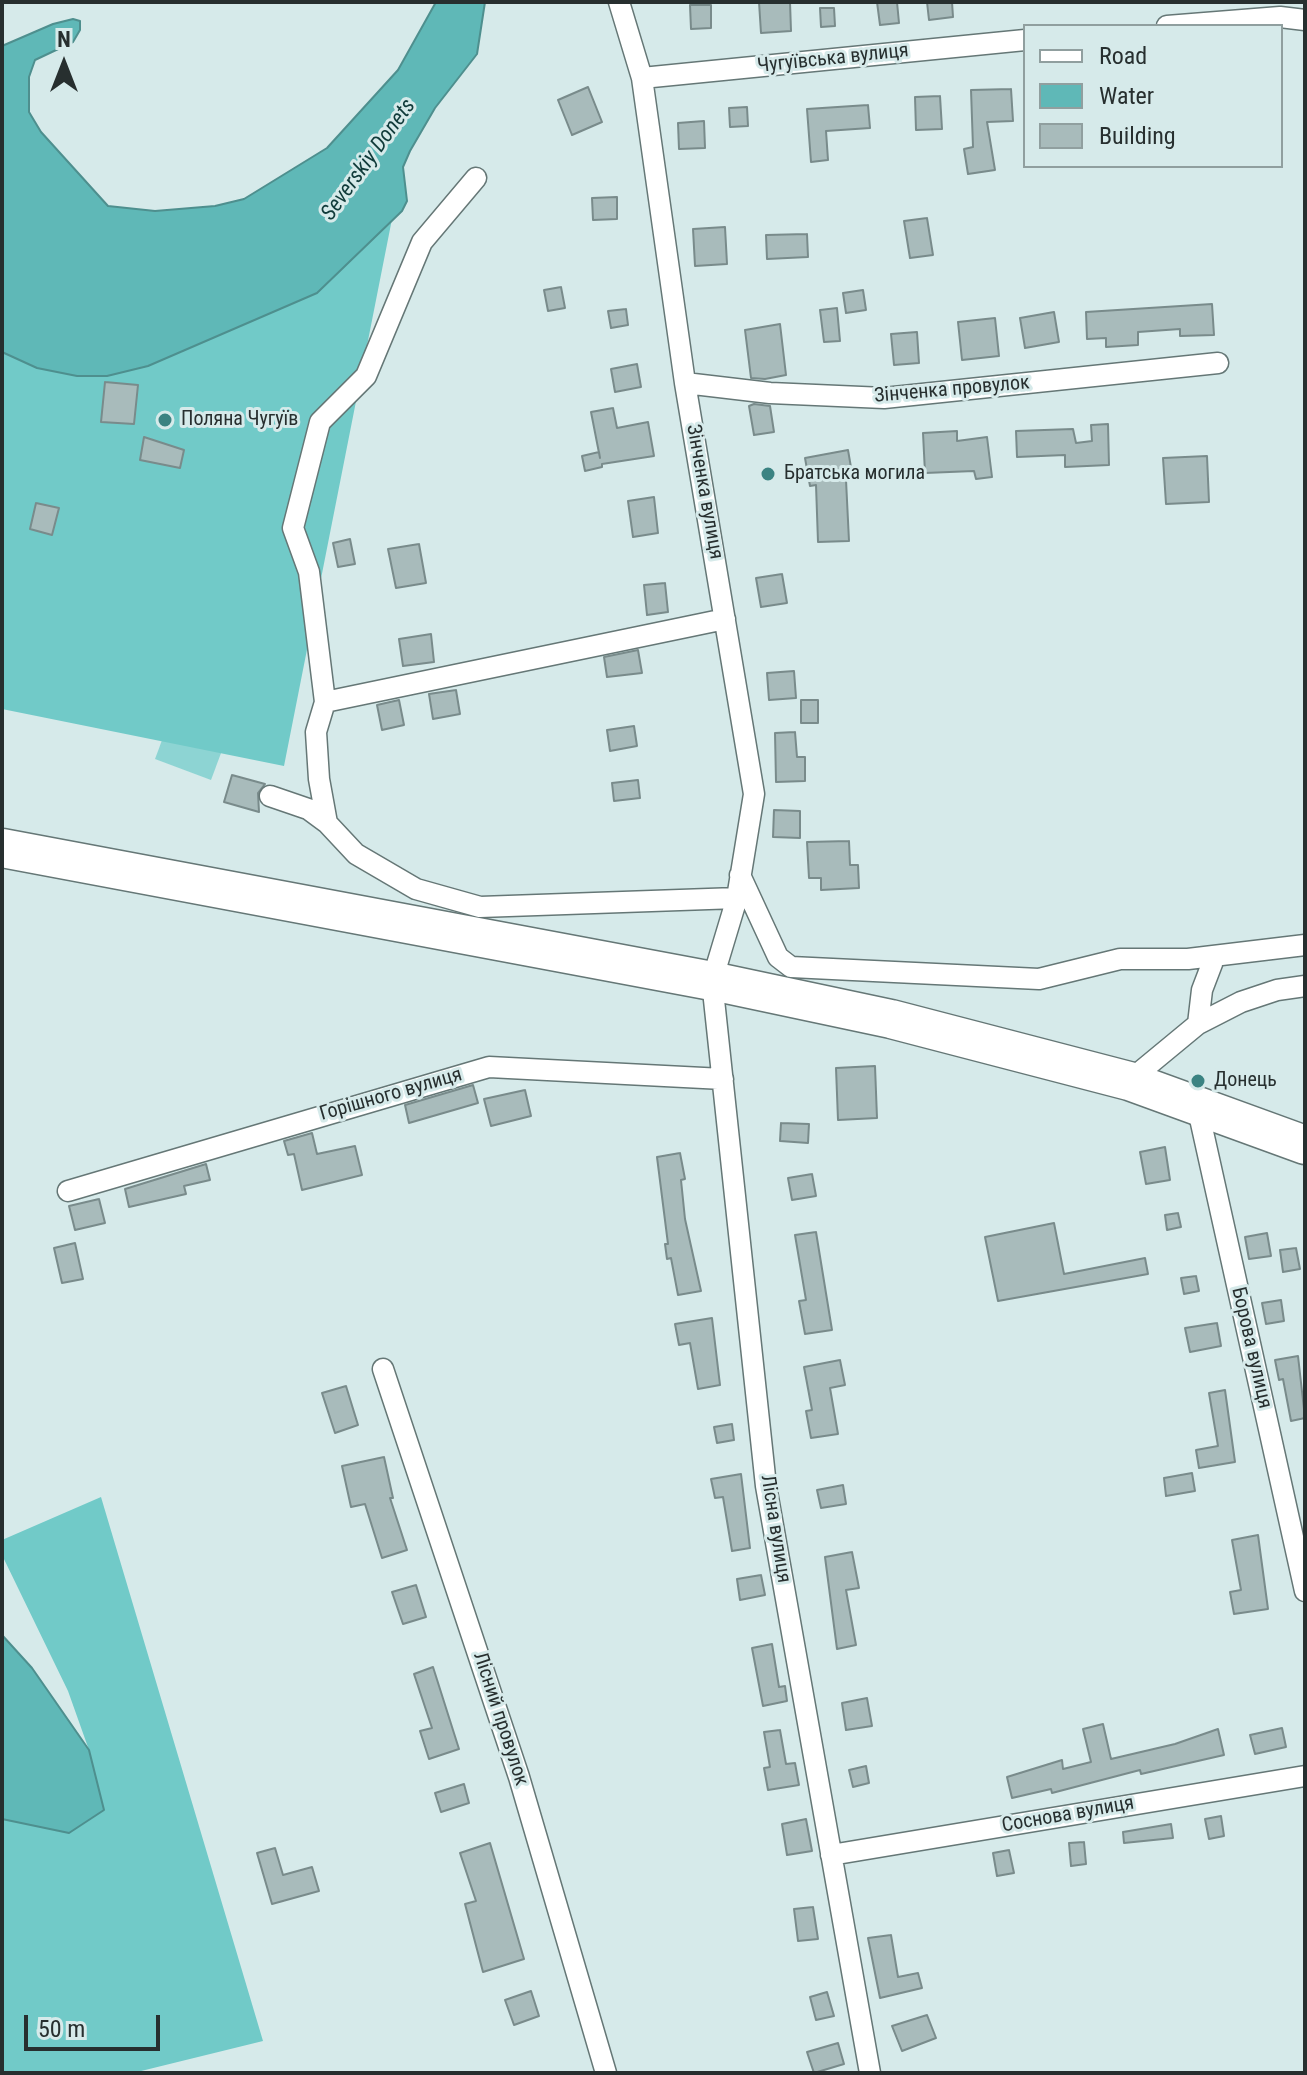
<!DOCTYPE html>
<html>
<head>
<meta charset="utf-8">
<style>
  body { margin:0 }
  #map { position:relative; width:1307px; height:2075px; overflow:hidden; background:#d6eaea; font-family:"Roboto Condensed",sans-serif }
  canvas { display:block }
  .frame { position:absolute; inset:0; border:4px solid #272f2f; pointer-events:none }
  .legend { position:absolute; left:1023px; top:24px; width:260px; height:144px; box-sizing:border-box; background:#d6eaea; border:2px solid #909f9f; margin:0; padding:10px 14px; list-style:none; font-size:24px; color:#272f2f }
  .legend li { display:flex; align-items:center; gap:16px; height:40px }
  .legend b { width:40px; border:2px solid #909f9f }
  .north { position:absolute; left:24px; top:24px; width:80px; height:80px; -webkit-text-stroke:6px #d6eaea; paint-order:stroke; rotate:0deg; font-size:22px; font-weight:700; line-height:32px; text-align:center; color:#272f2f }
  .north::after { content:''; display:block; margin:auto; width:28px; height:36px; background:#272f2f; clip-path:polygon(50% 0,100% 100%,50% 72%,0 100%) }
  .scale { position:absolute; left:24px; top:2015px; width:136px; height:36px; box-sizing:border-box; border:4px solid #272f2f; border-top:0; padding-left:10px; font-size:24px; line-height:28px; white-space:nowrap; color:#272f2f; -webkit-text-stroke:6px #d6eaea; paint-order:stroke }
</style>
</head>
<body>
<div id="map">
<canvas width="1307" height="2075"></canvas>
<div class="frame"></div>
<ul class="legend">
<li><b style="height:10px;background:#fff"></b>Road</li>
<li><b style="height:22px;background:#5fb8b7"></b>Water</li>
<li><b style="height:22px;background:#a8bbbb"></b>Building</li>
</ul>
<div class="north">N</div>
<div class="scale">50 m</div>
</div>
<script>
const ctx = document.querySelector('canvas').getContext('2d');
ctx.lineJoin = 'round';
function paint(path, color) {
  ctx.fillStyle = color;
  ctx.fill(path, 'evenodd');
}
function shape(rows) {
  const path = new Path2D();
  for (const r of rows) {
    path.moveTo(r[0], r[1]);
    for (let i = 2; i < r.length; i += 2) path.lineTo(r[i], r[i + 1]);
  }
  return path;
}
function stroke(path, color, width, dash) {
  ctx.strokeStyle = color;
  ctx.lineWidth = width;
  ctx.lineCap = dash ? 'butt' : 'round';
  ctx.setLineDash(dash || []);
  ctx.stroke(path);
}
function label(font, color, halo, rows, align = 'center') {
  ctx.font = font + ' "Roboto Condensed",sans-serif';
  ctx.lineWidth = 6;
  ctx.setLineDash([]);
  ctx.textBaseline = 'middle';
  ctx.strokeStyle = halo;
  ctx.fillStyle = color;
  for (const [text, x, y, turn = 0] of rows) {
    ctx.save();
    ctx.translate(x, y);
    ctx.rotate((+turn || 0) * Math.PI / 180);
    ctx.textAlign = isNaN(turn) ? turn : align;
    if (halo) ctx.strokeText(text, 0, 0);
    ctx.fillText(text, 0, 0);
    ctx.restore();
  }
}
paint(shape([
  [193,657,249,678,211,780,155,759]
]), '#8dd4d3');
paint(shape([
  [392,219,284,766,2,709,2,352,37,368,148,366,317,293],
  [101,1497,263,2041,133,2073,2,2073,2,1819,69,1833,104,1810,89,1750,68,1691,2,1555,2,1540]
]), '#71cac8');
const water = shape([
  [436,2,485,2,477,54,435,108,410,151,403,167,407,201,402,211,317,293,148,366,107,376,77,376,37,368,2,352,2,46,53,24,73,19,80,21,80,30,73,42,35,60,29,77,29,112,41,132,108,206,155,211,215,206,244,199,327,148,398,70,436,2],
  [2,1635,32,1668,89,1750,104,1810,69,1833,2,1819,2,1635]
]);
paint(water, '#5fb8b7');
stroke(water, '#4e8f8e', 2);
const building = shape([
  [759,2,790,2,791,31,761,33,759,2],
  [877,2,897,2,899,23,880,25,877,2],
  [927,2,952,2,953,17,929,20,927,2],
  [690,5,711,5,711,28,691,29,690,5],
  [820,8,834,8,835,26,821,27,820,8],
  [588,87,602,122,572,135,558,100,588,87],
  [1011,89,1013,121,987,122,995,170,968,174,964,149,973,147,971,90,1011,89],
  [940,96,942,129,916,130,915,97,940,96],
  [868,105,870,128,826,131,828,160,811,162,807,109,868,105],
  [747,107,748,126,730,127,729,108,747,107],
  [704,121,705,148,679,149,678,123,704,121],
  [617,197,617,219,593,220,592,198,617,197],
  [927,218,933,255,910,258,904,221,927,218],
  [725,227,727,264,695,266,693,229,725,227],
  [807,234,808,257,767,259,766,235,807,234],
  [561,287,565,308,548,311,544,290,561,287],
  [863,290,866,310,846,313,843,293,863,290],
  [1212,304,1214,335,1180,336,1180,329,1138,332,1138,345,1106,347,1106,338,1087,339,1086,312,1212,304],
  [837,308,840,341,824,342,820,310,837,308],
  [626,309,628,325,611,328,608,311,626,309],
  [1054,312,1059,342,1025,348,1020,318,1054,312],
  [995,318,999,356,962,360,958,322,995,318],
  [780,324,786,375,765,379,751,378,745,330,780,324],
  [917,332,919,363,894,365,891,334,917,332],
  [637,364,641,387,615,392,611,369,637,364],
  [105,382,138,385,134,424,101,422,105,382],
  [754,404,770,406,774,432,754,435,749,406,754,404],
  [613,408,617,428,648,422,654,456,602,464,602,467,585,471,582,456,599,452,600,458,591,412,613,408],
  [1108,424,1109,465,1065,467,1065,455,1017,457,1016,431,1073,429,1076,443,1092,441,1091,425,1108,424],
  [957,431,957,441,987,437,992,477,976,479,974,471,925,473,923,433,957,431],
  [144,437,184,450,180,468,140,460,144,437],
  [848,450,853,479,846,480,849,541,818,542,816,485,810,486,805,458,848,450],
  [1207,456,1209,502,1166,504,1163,458,1207,456],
  [654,497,658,533,633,537,628,501,654,497],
  [36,503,59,508,52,535,30,529,36,503],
  [350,539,355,564,338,567,333,543,350,539],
  [419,544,426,583,396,588,388,549,419,544],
  [782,574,787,603,761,607,756,578,782,574],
  [665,583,668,612,647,615,644,585,665,583],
  [431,634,434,662,403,666,399,639,431,634],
  [638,650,642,673,607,677,604,657,638,650],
  [794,671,796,698,769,700,767,673,794,671],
  [456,690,460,714,433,719,429,694,456,690],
  [399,700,404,725,382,730,377,705,399,700],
  [801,700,818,700,818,723,801,723,801,700],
  [634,726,637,746,610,751,607,730,634,726],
  [795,732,797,757,805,757,805,781,776,782,775,733,795,732],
  [232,775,265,784,258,793,259,812,224,802,232,775],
  [638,780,640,798,614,801,612,783,638,780],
  [774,810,800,811,800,838,773,837,774,810],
  [849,841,850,865,858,865,859,888,821,890,821,878,809,878,807,842,849,841],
  [875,1066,877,1118,838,1120,836,1068,875,1066],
  [473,1085,478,1103,409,1123,405,1105,473,1085],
  [525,1090,531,1116,491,1126,484,1099,525,1090],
  [781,1123,809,1124,808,1143,780,1141,781,1123],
  [312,1133,317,1154,355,1146,362,1175,302,1190,294,1154,288,1155,284,1141,312,1133],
  [1165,1147,1170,1180,1146,1184,1140,1152,1165,1147],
  [680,1153,685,1179,681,1180,685,1219,701,1291,678,1295,671,1258,667,1259,665,1244,668,1244,657,1157,680,1153],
  [206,1164,210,1180,184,1186,186,1194,129,1207,125,1189,206,1164],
  [812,1174,816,1196,792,1200,788,1178,812,1174],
  [99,1199,105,1223,75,1230,69,1206,99,1199],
  [1178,1213,1181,1227,1167,1230,1165,1215,1178,1213],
  [1054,1223,1064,1274,1145,1258,1148,1274,998,1301,985,1237,1054,1223],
  [816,1232,832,1330,805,1334,799,1301,806,1300,795,1235,816,1232],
  [1267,1233,1271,1256,1249,1259,1245,1237,1267,1233],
  [75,1243,83,1279,62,1283,54,1248,75,1243],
  [1296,1248,1300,1269,1283,1272,1280,1250,1296,1248],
  [1196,1276,1199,1291,1184,1294,1181,1278,1196,1276],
  [1281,1300,1284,1321,1266,1324,1262,1303,1281,1300],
  [712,1318,720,1385,698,1389,690,1343,679,1345,675,1324,712,1318],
  [1217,1323,1221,1346,1190,1352,1185,1328,1217,1323],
  [1298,1356,1305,1418,1291,1421,1283,1379,1279,1380,1275,1360,1298,1356],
  [840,1360,845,1385,830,1388,838,1434,811,1438,806,1411,812,1410,804,1367,840,1360],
  [346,1386,358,1425,335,1433,322,1393,346,1386],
  [1225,1390,1235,1462,1199,1468,1196,1450,1218,1446,1209,1393,1225,1390],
  [732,1424,734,1440,717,1443,714,1427,732,1424],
  [384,1457,393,1498,390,1498,407,1550,382,1558,365,1504,351,1507,342,1466,384,1457],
  [1192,1473,1195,1491,1166,1496,1164,1478,1192,1473],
  [741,1474,750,1548,732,1551,723,1497,715,1498,711,1479,741,1474],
  [843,1485,846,1504,821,1508,817,1490,843,1485],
  [1258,1535,1268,1609,1234,1614,1230,1592,1241,1590,1232,1540,1258,1535],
  [852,1552,859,1588,846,1590,856,1645,837,1649,825,1557,852,1552],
  [761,1575,765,1595,740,1600,737,1579,761,1575],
  [416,1585,426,1617,403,1624,392,1592,416,1585],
  [772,1644,779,1687,785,1686,787,1701,763,1706,752,1648,772,1644],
  [433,1667,459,1749,429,1759,420,1731,432,1728,414,1674,433,1667],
  [867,1698,872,1726,846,1730,842,1703,867,1698],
  [1103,1724,1111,1759,1175,1744,1218,1729,1224,1755,1141,1774,1140,1770,1052,1793,1051,1789,1012,1798,1007,1777,1062,1760,1063,1769,1091,1762,1083,1729,1103,1724],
  [1282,1728,1286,1747,1255,1754,1250,1735,1282,1728],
  [780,1730,786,1764,795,1763,799,1785,768,1790,764,1768,770,1767,764,1732,780,1730],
  [866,1766,869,1783,853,1787,849,1770,866,1766],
  [464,1784,469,1803,441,1812,435,1793,464,1784],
  [1221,1816,1224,1836,1209,1839,1205,1819,1221,1816],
  [806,1819,812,1851,787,1855,782,1824,806,1819],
  [1171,1824,1173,1838,1124,1843,1123,1832,1171,1824],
  [1084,1842,1086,1864,1071,1866,1069,1843,1084,1842],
  [490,1843,524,1959,483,1972,465,1904,476,1901,460,1853,490,1843],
  [275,1848,283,1875,312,1867,319,1891,272,1904,257,1853,275,1848],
  [1009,1850,1014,1873,997,1876,993,1853,1009,1850],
  [813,1907,818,1939,798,1941,794,1909,813,1907],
  [891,1935,898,1977,918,1973,922,1988,880,1998,868,1938,891,1935],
  [531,1991,539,2016,514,2025,505,2000,531,1991],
  [827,1992,834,2016,816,2020,810,1997,827,1992],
  [927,2015,936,2038,902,2051,892,2026,927,2015],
  [838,2043,844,2064,814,2073,807,2052,838,2043]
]);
paint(building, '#a8bbbb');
stroke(building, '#798b8b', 2);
const street = shape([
  [619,2,642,78,685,383,754,794,737,898,712,981,766,1486,870,2073],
  [1167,26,1280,17,1305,20],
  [642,78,1025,40],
  [476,178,422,242,366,376,320,422,293,528,309,572,325,702,725,619],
  [685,383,770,393,884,398,1218,363],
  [325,702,316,732,319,779,327,823],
  [270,796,308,809,327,823,356,854,416,889,480,907,737,898],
  [740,875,778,957,791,967,1039,979,1120,959,1188,959,1305,945],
  [1198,1024,1202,990,1215,956],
  [1129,1081,1198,1024,1241,1002,1277,990,1305,986],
  [1197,1105,1305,1591],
  [68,1191,489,1067,723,1079],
  [383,1369,519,1777,606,2073],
  [831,1855,1305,1776]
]);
const highway = shape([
  [2,848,712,981,891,1019,1129,1081,1305,1145]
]);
stroke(street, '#657776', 23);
stroke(highway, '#657776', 41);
stroke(street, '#fff', 20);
stroke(highway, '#fff', 38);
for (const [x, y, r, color] of [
  [165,420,8,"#3b8382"],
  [768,474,8,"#3b8382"],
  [1198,1081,8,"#3b8382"]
]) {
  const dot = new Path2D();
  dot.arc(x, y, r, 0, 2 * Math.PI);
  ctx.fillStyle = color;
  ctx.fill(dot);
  stroke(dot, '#d6eaea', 3);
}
label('20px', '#272f2f', '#d6eaea', [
  ["Чугуївська вулиця",833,59,-6],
  ["Зінченка провулок",952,390,-5],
  ["Зінченка вулиця",704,492,80],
  ["Горішного вулиця",391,1095,-16],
  ["Борова вулиця",1251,1348,77],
  ["Лісна вулиця",775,1529,81],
  ["Лісний провулок",500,1719,72],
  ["Соснова вулиця",1068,1815,-10]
]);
label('20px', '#272f2f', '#d6eaea', [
  ["Поляна Чугуїв",181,420],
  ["Братська могила",784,474],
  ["Донець",1214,1081]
], 'left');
label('italic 22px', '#103b3a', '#d6eaea', [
  ["Severskiy Donets",369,160,-54]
]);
</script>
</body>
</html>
